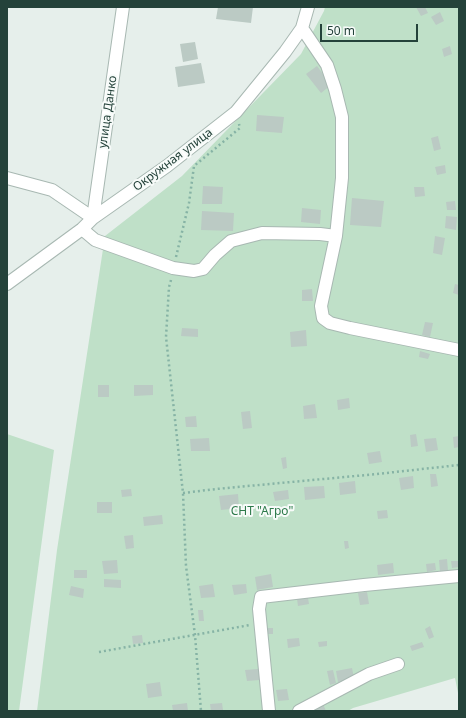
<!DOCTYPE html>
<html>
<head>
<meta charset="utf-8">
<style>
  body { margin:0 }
  #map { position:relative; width:466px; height:718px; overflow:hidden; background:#e6efeb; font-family:"Noto Sans",sans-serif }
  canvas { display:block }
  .frame { position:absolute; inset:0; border:8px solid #24423a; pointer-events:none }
  .scale { position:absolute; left:320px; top:24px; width:98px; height:18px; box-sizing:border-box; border:2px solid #24423a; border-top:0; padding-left:5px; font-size:12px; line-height:14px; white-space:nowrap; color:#24423a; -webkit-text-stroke:3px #f7fbf9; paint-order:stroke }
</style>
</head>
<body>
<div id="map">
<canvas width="466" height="718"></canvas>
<div class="frame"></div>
<div class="scale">50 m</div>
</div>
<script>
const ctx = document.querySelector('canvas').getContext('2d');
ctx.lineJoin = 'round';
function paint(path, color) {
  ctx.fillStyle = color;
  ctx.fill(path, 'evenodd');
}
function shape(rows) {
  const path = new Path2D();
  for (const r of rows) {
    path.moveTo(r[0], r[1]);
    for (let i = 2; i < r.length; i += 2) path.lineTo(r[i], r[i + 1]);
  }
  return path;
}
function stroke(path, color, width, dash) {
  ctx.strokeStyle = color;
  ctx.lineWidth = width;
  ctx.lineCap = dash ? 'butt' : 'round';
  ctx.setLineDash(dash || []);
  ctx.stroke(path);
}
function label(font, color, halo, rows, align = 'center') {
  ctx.font = font + ' "Noto Sans",sans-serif';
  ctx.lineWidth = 4;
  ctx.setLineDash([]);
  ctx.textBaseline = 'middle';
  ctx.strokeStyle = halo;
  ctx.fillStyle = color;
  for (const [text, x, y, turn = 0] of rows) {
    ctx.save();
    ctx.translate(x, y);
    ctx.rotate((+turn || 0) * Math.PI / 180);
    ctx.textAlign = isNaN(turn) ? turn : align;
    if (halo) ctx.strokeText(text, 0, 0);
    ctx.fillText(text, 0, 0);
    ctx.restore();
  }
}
paint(shape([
  [325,7,459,7,459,698,455,678,353,708,348,711,37,711,57,550,105,236,182,176,301,54,324,11],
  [7,434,54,450,19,711,7,711]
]), '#bfe0c8');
paint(shape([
  [218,7,253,7,251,23,216,19],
  [416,7,425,7,428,13,421,16],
  [440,12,444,21,436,25,431,17],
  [195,42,198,59,183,62,180,44],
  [450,46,452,54,444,57,442,49],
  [201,63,205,83,178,87,175,67],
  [317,66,331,85,321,93,306,74],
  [257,115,284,117,282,133,256,131],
  [438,136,441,149,434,151,431,138],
  [445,165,446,173,437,175,435,167],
  [203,186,223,187,222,204,202,204],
  [414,187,424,187,425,196,415,197],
  [352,198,384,201,381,227,350,225],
  [455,201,456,210,447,210,446,202],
  [302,208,321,210,320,224,301,222],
  [202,211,234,213,233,231,201,230],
  [446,216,457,217,456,230,445,228],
  [435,236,445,238,442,255,433,253],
  [455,284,459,285,459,295,453,293],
  [312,289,313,301,302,301,302,290],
  [425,322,433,323,430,337,422,335],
  [182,328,198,329,198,337,181,336],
  [306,330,307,346,291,347,290,332],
  [420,351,430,354,428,359,419,357],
  [98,385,109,385,109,397,98,397],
  [134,385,153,385,153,395,134,396],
  [349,398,350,408,338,410,337,400],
  [315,404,317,418,304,419,303,406],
  [250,411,252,428,243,429,241,412],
  [196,416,197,427,186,427,185,417],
  [416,434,418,446,411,447,410,435],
  [459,436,459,447,454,448,453,437],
  [209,438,210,451,191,451,190,439],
  [436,438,438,450,426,452,424,439],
  [380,451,382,462,369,464,367,453],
  [286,457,287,468,283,469,281,458],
  [430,474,436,474,438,486,431,487],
  [413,476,414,488,401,490,399,478],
  [355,481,356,493,340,495,339,483],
  [324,486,325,498,305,500,304,487],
  [131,489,132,496,122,497,121,490],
  [288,490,289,499,275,501,273,492],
  [238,494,239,508,221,510,219,496],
  [97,502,112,502,112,513,97,513],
  [387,510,388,518,378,519,377,511],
  [162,515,163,524,144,526,143,517],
  [133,535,134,548,126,549,124,536],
  [344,541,348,541,349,548,345,549],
  [447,559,448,571,440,572,439,560],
  [117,560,118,573,104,574,102,561],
  [451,561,459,561,459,567,452,568],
  [393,563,394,573,378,575,377,565],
  [435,563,436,570,427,572,426,564],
  [74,570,87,570,87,578,74,578],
  [271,574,273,587,257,590,255,577],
  [104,579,121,580,121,588,104,587],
  [213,584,215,597,201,598,199,586],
  [246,584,247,593,234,595,232,585],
  [71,586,84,589,83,598,69,595],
  [367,592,369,604,360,605,358,593],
  [308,598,309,604,298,606,297,599],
  [198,610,203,610,204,621,199,621],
  [430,626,434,637,429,639,425,629],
  [267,628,273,628,273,634,268,634],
  [142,635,143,643,133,644,132,636],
  [299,638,300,646,288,648,287,639],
  [327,641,327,646,319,647,318,642],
  [422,642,424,647,412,651,410,646],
  [352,668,354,678,338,682,336,671],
  [258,669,260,680,247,681,245,670],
  [333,670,336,683,330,685,327,671],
  [160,682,162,696,148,698,146,684],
  [287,689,289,700,278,701,276,690],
  [187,703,188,711,173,711,172,705],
  [222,703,223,710,211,711,210,704],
  [323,704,326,711,317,711,316,708]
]), '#bbcac4');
const minor = shape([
  [302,28,327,65,335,89,342,117,342,178,336,236,321,306,323,318,330,323,350,328,459,350],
  [7,178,52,190,93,218,123,7],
  [82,229,95,240,173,268,194,271,203,269,215,255,231,241,262,233,320,234,336,236],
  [7,284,82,229,93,218,167,166,236,112,285,52,302,28,308,7],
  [269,711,259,609,261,597,364,585,459,576],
  [299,711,369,674,398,664]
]);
stroke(minor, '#a8b8b2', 14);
stroke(shape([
  [176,257,189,203,194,166,240,128,239,124],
  [171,280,169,287,166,337,183,493,186,566,195,635,201,711],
  [183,493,216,489,377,474,459,465],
  [99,652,250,625]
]), '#86b3a5', 2.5, [2, 3]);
stroke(minor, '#fff', 12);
label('12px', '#24423a', '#f7fbf9', [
  ["улица Данко",108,112,-82],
  ["Окружная улица",173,160,-37]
]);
label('12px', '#2d7a4b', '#f7fbf9', [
  ["СНТ \"Агро\"",262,512]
]);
</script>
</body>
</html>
